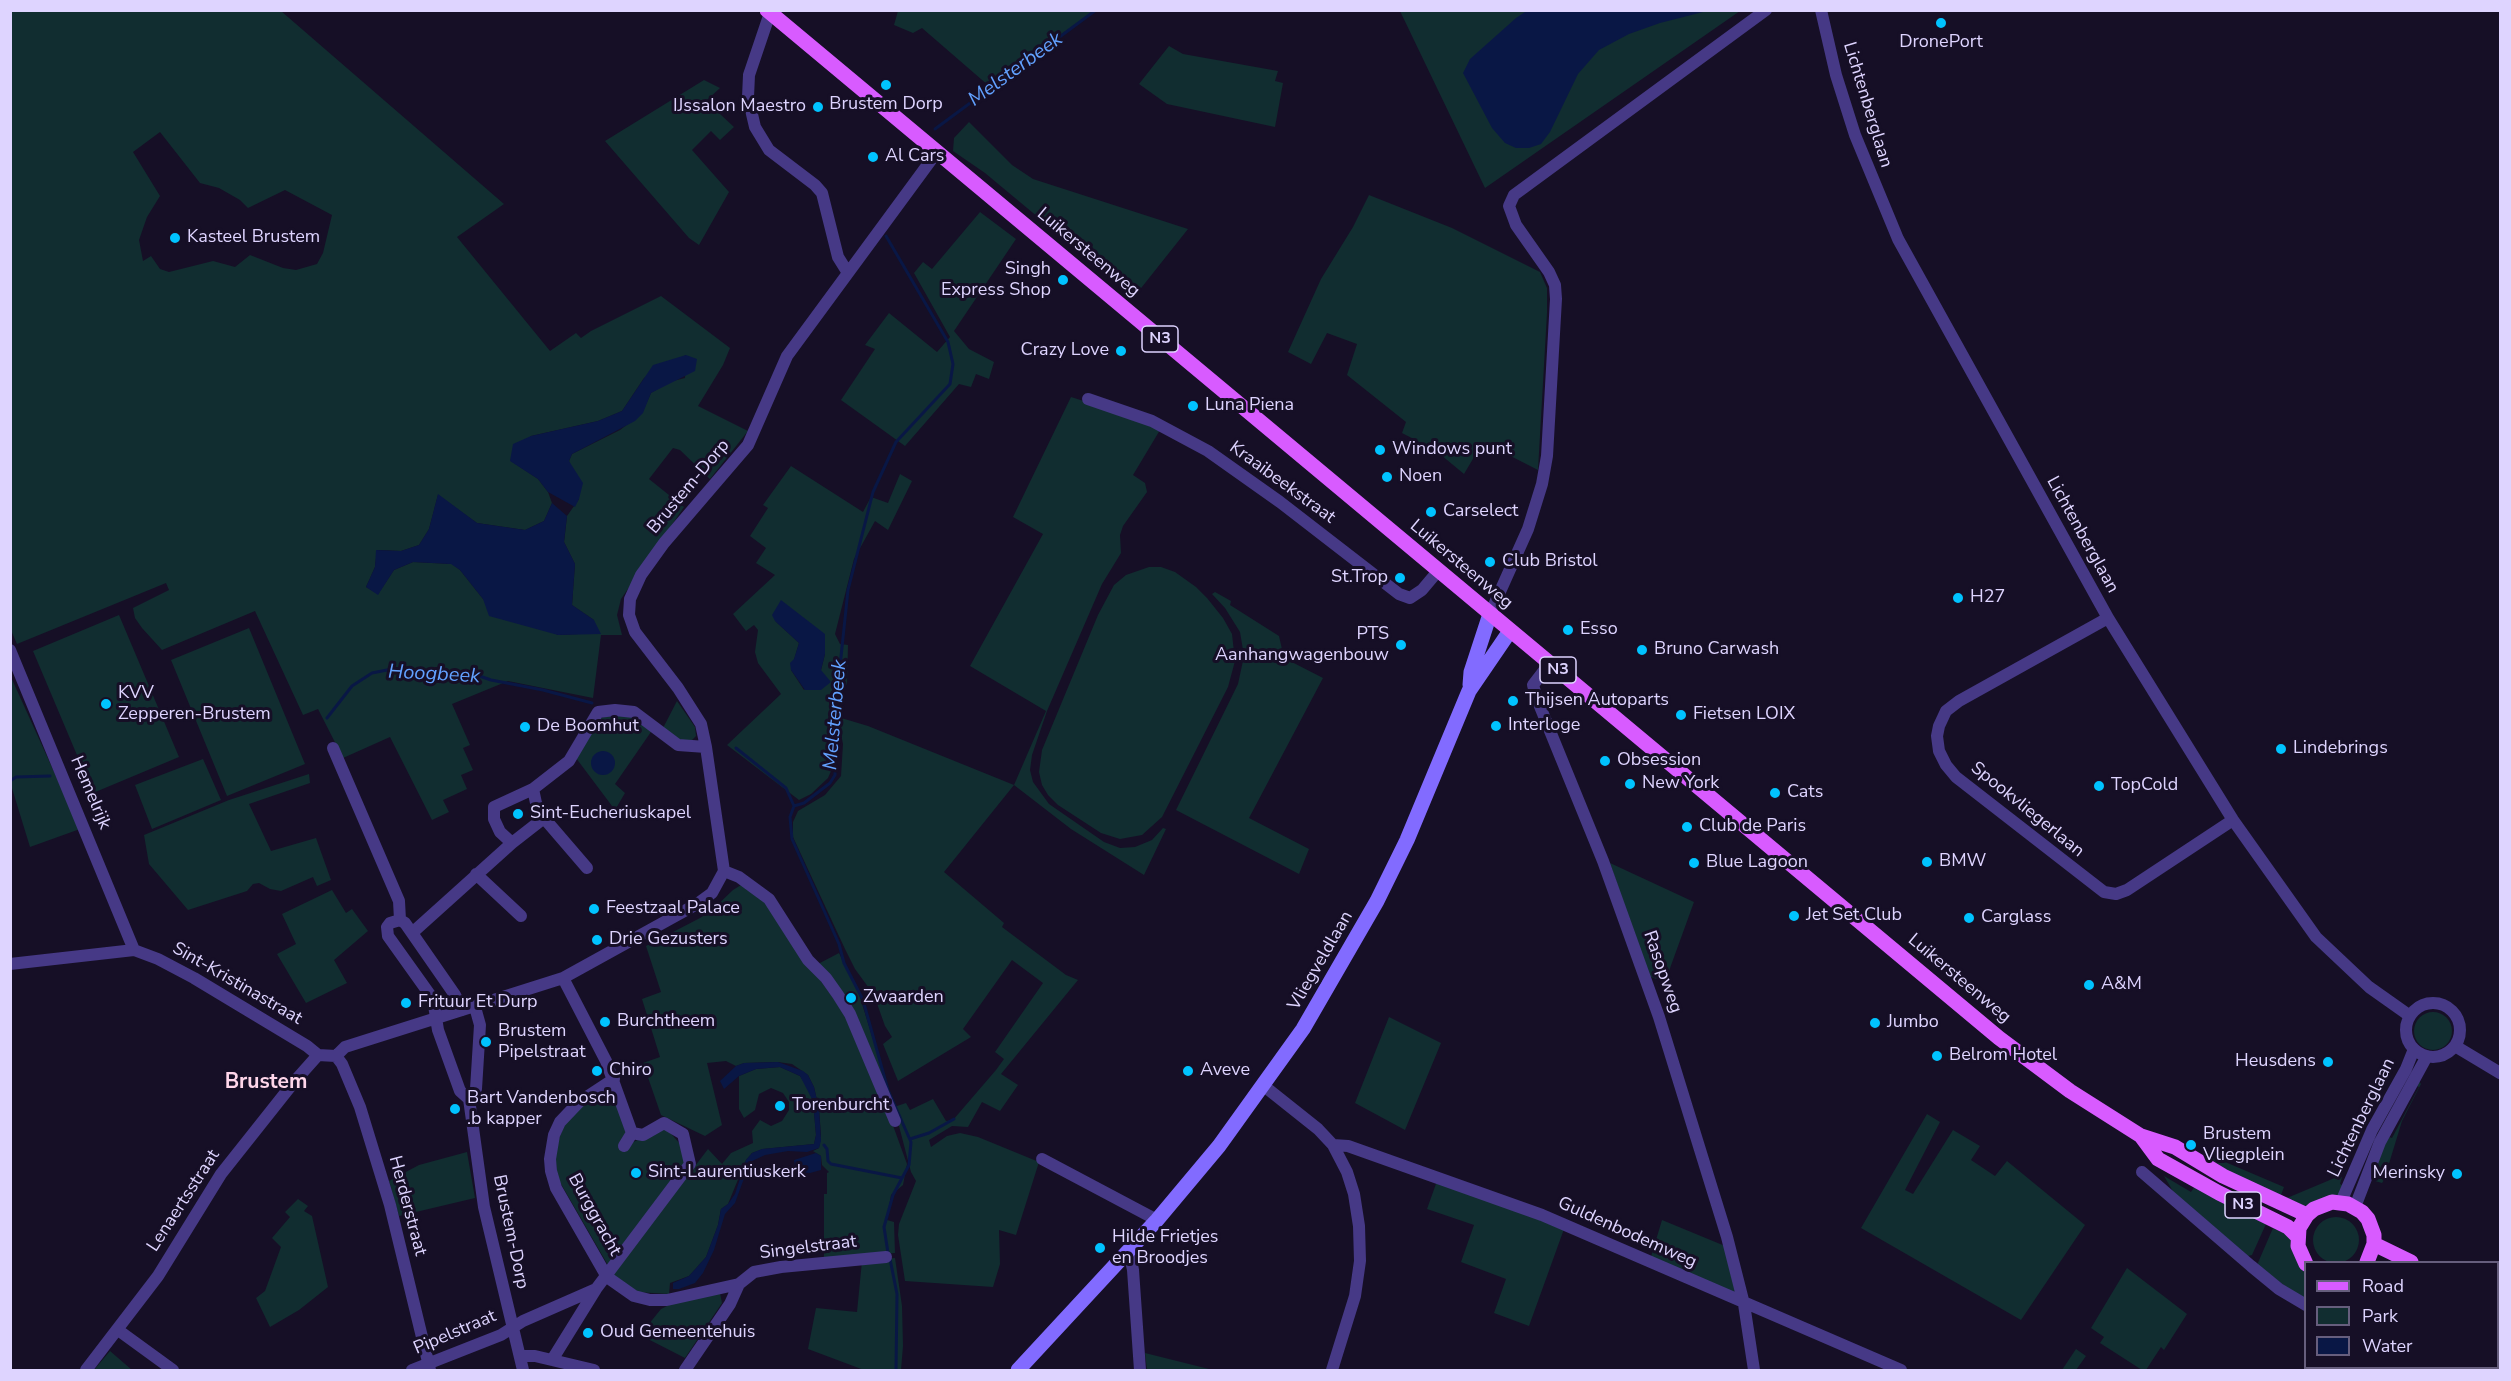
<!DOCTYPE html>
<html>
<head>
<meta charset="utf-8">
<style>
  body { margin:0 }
  #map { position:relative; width:2511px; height:1381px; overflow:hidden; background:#160f26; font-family:"Nunito Sans",sans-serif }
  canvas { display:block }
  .frame { position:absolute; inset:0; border:12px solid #ded4ff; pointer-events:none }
  .legend { position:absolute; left:2304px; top:1261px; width:195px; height:108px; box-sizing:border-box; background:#160f26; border:2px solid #665e7d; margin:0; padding:8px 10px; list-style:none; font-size:18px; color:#ded4ff }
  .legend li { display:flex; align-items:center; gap:12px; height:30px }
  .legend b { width:30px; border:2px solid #665e7d }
</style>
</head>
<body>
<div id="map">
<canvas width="2511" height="1381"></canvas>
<div class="frame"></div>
<ul class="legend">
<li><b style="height:8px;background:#d85bff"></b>Road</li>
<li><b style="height:16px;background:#112d30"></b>Park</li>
<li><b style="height:16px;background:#091745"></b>Water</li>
</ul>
</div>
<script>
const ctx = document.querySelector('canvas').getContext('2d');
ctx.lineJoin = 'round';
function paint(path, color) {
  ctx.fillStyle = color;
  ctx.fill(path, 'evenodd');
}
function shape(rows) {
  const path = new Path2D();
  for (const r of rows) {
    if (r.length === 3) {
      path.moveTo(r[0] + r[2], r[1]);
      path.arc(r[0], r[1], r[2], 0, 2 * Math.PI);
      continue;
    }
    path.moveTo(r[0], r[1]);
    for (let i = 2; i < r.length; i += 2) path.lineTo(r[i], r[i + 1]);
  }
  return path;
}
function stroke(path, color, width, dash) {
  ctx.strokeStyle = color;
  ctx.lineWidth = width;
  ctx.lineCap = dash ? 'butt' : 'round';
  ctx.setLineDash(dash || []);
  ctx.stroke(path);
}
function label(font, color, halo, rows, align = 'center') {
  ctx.font = font + ' "Nunito Sans",sans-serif';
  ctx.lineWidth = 6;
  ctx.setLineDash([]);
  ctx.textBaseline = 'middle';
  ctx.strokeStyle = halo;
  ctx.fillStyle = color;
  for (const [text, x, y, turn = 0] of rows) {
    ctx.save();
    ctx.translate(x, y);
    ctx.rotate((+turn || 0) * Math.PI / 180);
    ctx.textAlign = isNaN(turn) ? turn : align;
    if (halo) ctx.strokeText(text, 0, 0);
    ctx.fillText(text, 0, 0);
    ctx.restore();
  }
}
paint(shape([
  [10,11,281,11,504,204,457,237,550,351,576,333,581,338,591,331,661,296,730,348,723,365,698,406,748,431,710,479,680,450,673,448,649,479,684,507,621,599,617,615,622,635,601,635,593,698,508,681,452,704,470,745,463,748,473,770,461,775,467,789,443,800,449,812,432,820,390,737,343,758,318,709,303,715,255,611,162,650,142,628,135,618,133,608,169,590,166,583,17,644,10,628],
  [160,132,200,183,219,188,240,200,248,208,285,190,332,215,323,253,317,264,296,270,283,268,250,255,235,267,213,261,169,272,160,269,151,256,143,261,139,240,147,217,160,196,133,152],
  [686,355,685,378,669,382,651,393,642,413,620,430,572,454,569,461,579,499,567,516,564,542,575,564,572,605,594,620,578,634,558,635,483,599,460,570,452,564,413,562,394,570,378,594,366,587,375,567,377,550,401,551,419,545,429,529,438,495,477,523,525,530,544,521,552,503,548,492,538,479,511,461,531,436,598,421,622,411,644,378],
  [898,11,898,10,1094,11,989,86,922,28,913,33,894,25],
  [1400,11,1740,11,1485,188],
  [1169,46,1183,54,1278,71,1275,81,1283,83,1275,127,1167,104,1139,84],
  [704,80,720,88,706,101,734,127,720,140,711,131,692,150,729,192,699,245,689,238,605,141],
  [969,122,1012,165,1033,179,1188,229,1134,297,985,173,953,151,954,138],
  [1369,195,1452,228,1540,272,1547,288,1547,313,1538,470,1483,442,1464,474,1435,450,1402,433,1406,422,1347,375,1357,344,1327,333,1311,364,1288,352,1321,279,1353,227],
  [980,212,1016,239,954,331,969,349,994,362,989,379,976,374,971,387,959,384,905,446,841,400,875,349,865,345,889,313,937,352,950,337,914,273,923,262,932,269],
  [1071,397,1131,416,1160,430,1133,475,1145,483,1147,492,1123,526,1120,535,1121,553,1102,584,1047,711,1032,755,1030,770,1033,782,1049,804,1104,842,1120,848,1135,847,1152,840,1163,828,1166,829,1144,875,1071,829,1014,785,944,872,1004,923,1002,927,1066,975,1078,980,1001,1074,1018,1085,1000,1111,982,1102,968,1127,952,1126,929,1140,931,1147,947,1136,960,1133,978,1137,1039,1162,1016,1235,999,1230,1000,1264,993,1287,905,1281,898,1235,899,1224,916,1181,911,1172,894,1107,818,964,839,953,859,994,894,1107,906,1103,910,1110,933,1099,946,1121,953,1120,996,1070,1004,1059,995,1052,1043,983,1012,960,963,1029,971,1037,898,1081,883,1044,892,1037,885,1026,874,995,855,969,845,949,793,837,793,822,798,811,825,795,841,776,843,744,838,719,833,740,831,771,828,778,811,794,799,800,727,745,781,694,758,663,755,652,758,630,754,625,746,631,733,614,775,575,756,563,766,548,750,536,768,508,763,505,791,466,863,512,871,497,888,503,900,474,912,481,888,530,875,521,854,559,835,634,840,644,848,645,847,685,841,684,838,717,868,726,1014,785,1046,711,970,666,1043,534,1013,517],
  [775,621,825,654,821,670,804,690,791,670,799,643],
  [1149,567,1161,567,1175,572,1196,587,1207,598,1223,618,1232,634,1235,661,1228,687,1162,817,1142,835,1120,839,1101,833,1058,805,1048,795,1042,785,1039,772,1042,750,1098,615,1114,585,1126,575],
  [1215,592,1231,601,1230,605,1279,636,1284,658,1323,678,1249,818,1309,849,1299,874,1176,810,1238,684,1244,656,1240,632,1225,608,1212,594],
  [119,615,179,757,93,793,33,651],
  [249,628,305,764,227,796,171,660],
  [10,675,80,829,30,847,11,785],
  [677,701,695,727,696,736,691,741,683,742,663,728],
  [625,714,653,729,615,784,625,793,615,810,576,758,598,718],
  [203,759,221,800,152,829,135,785],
  [309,774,310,783,249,804,271,851,316,838,331,880,317,886,313,877,281,891,270,889,259,883,253,884,247,891,188,910,149,864,144,835,229,800],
  [1610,863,1694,902,1665,982,1648,976],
  [741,885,763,900,846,1016,891,1120,907,1164,903,1185,891,1195,887,1220,894,1222,895,1253,824,1258,824,1194,827,1194,827,1173,829,1172,822,1165,821,1156,813,1151,819,1148,821,1135,819,1109,814,1087,808,1075,792,1064,778,1062,744,1063,736,1066,726,1061,707,1063,722,1125,705,1136,661,1115,643,1063,660,1057,642,999,661,992,646,946,700,918,712,910,733,890],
  [332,890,346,913,352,909,368,931,334,960,347,983,306,1003,277,954,296,944,282,914],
  [2433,1031,19],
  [1389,1017,1441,1043,1405,1130,1355,1103],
  [780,1067,800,1076,807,1086,813,1101,816,1135,814,1144,763,1149,752,1153,746,1160,728,1204,721,1209,718,1225,706,1257,689,1276,670,1283,669,1294,636,1292,612,1275,708,1149,722,1164,731,1153,753,1143,752,1131,760,1120,771,1126,782,1121,789,1110,789,1102,783,1093,771,1088,759,1094,755,1110,744,1118,739,1109,739,1076,756,1069],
  [2417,1079,2421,1084,2402,1121,2384,1180,2382,1183,2375,1181,2378,1173,2372,1171,2386,1136,2392,1138,2419,1087,2414,1085],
  [612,1084,633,1142,666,1128,681,1145,690,1160,609,1267,557,1177,555,1149,567,1118],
  [1927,1114,1940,1122,1905,1190,1913,1194,1953,1130,1980,1146,1971,1160,1995,1176,2007,1161,2085,1225,2021,1320,1861,1228],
  [467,1152,475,1198,399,1216,389,1181,419,1165],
  [2211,1156,2284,1187,2281,1195,2229,1172,2210,1158],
  [2164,1176,2191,1192,2195,1186,2266,1224,2252,1255,2248,1256,2174,1193],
  [2337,1177,2342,1177,2340,1184,2346,1187,2337,1196,2305,1206,2287,1198],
  [1437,1181,1564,1229,1529,1326,1494,1313,1506,1279,1461,1262,1474,1225,1427,1209],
  [298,1199,308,1206,304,1211,312,1216,328,1287,299,1310,270,1327,256,1298,265,1291,281,1247,272,1238,290,1217,285,1212],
  [2336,1240,23],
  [1662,1220,1725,1246,1739,1299,1650,1260],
  [2273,1228,2281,1232,2284,1229,2290,1237,2305,1270,2305,1301,2257,1265],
  [895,1258,902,1306,903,1346,901,1370,864,1370,808,1349,816,1308,857,1312,862,1261],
  [2127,1268,2187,1314,2164,1350,2161,1347,2146,1370,2142,1370,2100,1343,2104,1337,2091,1328],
  [720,1293,722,1303,685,1358,640,1335,661,1309,671,1304],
  [2076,1349,2086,1356,2076,1370,2062,1370],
  [110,1351,132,1370,94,1370],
  [1145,1353,1213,1370,1147,1370]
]), '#112d30');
paint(shape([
  [1528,10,1707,10,1707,11,1660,23,1629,34,1599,50,1578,74,1550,132,1541,144,1529,148,1516,148,1505,143,1492,128,1463,73,1470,59,1516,18],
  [686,355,697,359,695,371,651,393,643,413,635,421,572,454,569,461,583,483,579,499,575,507,548,492,538,479,510,461,513,444,531,436,598,421,622,411,653,365],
  [438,494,477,523,525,530,544,521,552,503,567,516,564,542,575,564,572,605,594,620,601,634,558,635,489,616,483,599,460,570,451,564,413,562,394,570,378,595,366,587,375,567,376,550,401,551,419,545,429,529],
  [781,600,825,634,825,654,821,670,831,682,821,690,805,690,791,670,790,663,794,659,799,643,775,621,772,615],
  [603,763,12],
  [778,1062,803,1071,808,1075,814,1087,819,1109,821,1141,819,1148,807,1152,788,1151,765,1155,750,1162,735,1203,725,1214,714,1250,703,1273,695,1283,679,1289,673,1289,673,1283,689,1276,706,1257,718,1225,721,1209,728,1204,735,1194,746,1160,752,1153,762,1149,814,1144,816,1135,813,1101,800,1076,780,1067,756,1069,739,1076,724,1089,720,1081,736,1066,744,1063],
  [816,1153,821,1156,821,1170,810,1173,796,1172,794,1160]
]), '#091745');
stroke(shape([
  [935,129,1096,10],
  [327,718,352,686,372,673,387,670,411,670,441,676,468,672,491,680,543,690,592,703],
  [736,748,786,788,794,806],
  [10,781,16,777,50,776],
  [794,806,804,803,830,783,835,775,837,695,848,590,873,492,896,442,950,384,953,364,948,342,886,236],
  [794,806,790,817,792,839,839,944,844,963,863,1000,888,1090,911,1142,909,1165,893,1195,884,1227,888,1253],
  [910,1139,929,1133,954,1119],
  [824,1145,827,1149,828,1161,831,1164,902,1178],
  [890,1259,897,1294,896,1370]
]), '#091745', 3);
stroke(shape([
  [771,10,749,75,748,97,755,127,769,150,815,185,822,193,838,257,848,273],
  [1821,10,1836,75,1855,135,1898,239,2108,618,2233,820,2316,937,2369,987,2410,1016],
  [1088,399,1152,421,1208,451,1280,502,1399,594,1410,598,1422,590,1438,571],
  [1490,614,1528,529,1542,484,1547,456,1556,299,1555,285,1549,272,1516,225,1509,206,1514,195,1766,10],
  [2108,618,1959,701,1946,711,1939,726,1937,736,1939,751,1946,765,1956,777,2104,892,2116,894,2127,890,2233,820],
  [10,650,134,950],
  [1550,663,1533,685,1537,699,1603,861,1659,1017,1727,1237,1744,1304,1754,1370],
  [333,748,399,901,400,920],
  [533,789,536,803,544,818,587,868],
  [544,818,512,843,500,832,494,819,494,807,533,789,569,761,598,712,615,710,634,712,678,745,706,747],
  [724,871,739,877,769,899,808,960,826,978,838,995,850,1014,895,1121],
  [476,874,521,916],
  [412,933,512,843],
  [10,964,134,950,158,959,194,978,307,1046,318,1055],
  [563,978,606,1061,632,1133],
  [2433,1030,27],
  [462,1010,455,995,405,923,400,920,390,923,387,927,388,936,433,999,438,1030,460,1091,469,1099,484,1207,523,1370],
  [2455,1046,2500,1073],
  [318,1055,336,1056,345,1047,563,978,697,904,712,893,724,871,706,747,701,724,678,688,635,632,629,615,630,599,641,575,664,543,748,445,787,356,937,152],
  [336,1056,342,1064,360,1107,390,1205,430,1370],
  [614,1079,579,1102,560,1122,554,1135,550,1159,551,1171,556,1188,607,1277,634,1296,650,1300,667,1300,739,1284],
  [1264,1086,1318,1129,1333,1145,1347,1172,1354,1194,1359,1226,1360,1261,1355,1296,1332,1370],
  [469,1099,476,1089,480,1025,475,1007],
  [1333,1145,1348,1146,1542,1215,1901,1370],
  [624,1146,632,1133],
  [1042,1159,1157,1220],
  [2142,1172,2251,1266,2279,1289,2306,1305],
  [2341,1202,2372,1130,2406,1069,2414,1049],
  [2355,1207,2380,1142,2427,1056],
  [1129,1250,1133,1270,1140,1370],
  [118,1330,173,1370],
  [520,1356,535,1356,594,1370],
  [552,1360,596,1289,690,1164,683,1134,664,1123,643,1135,632,1133],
  [86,1370,158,1276,221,1174,294,1082,318,1055],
  [412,1370,501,1335,523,1321,596,1289],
  [685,1370,730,1304,739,1284,754,1272,781,1267,886,1257]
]), '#463986', 12);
stroke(shape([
  [1470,685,1471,672,1490,614],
  [2400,1368,2403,1370],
  [1018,1370,1157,1220,1219,1146,1303,1029,1377,901,1407,840,1469,691,1510,631]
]), '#826bff', 15);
stroke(shape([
  [767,10,1999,1038,2070,1091,2141,1136,2175,1147,2223,1176,2307,1215],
  [2141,1136,2158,1159,2219,1193,2288,1227,2297,1236],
  [2374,1244,2411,1262],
  [2306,1264,2298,1246,2299,1228,2307,1215,2314,1209,2332,1202,2348,1204,2362,1212,2368,1219,2374,1235,2374,1244,2367,1262],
  [2498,1295,2500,1296],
  [2498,1309,2500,1310]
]), '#d85bff', 15);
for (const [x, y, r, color] of [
  [1941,23,6,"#00c3ff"],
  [886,85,6,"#00c3ff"],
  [818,107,6,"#00c3ff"],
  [873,157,6,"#00c3ff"],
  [175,238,6,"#00c3ff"],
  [1063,280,6,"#00c3ff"],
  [1121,351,6,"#00c3ff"],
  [1193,406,6,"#00c3ff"],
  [1380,450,6,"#00c3ff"],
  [1387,477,6,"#00c3ff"],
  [1431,512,6,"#00c3ff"],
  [1490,562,6,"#00c3ff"],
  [1400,578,6,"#00c3ff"],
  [1958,598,6,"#00c3ff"],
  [1568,630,6,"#00c3ff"],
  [1401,645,6,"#00c3ff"],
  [1642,650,6,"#00c3ff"],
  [1513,701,6,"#00c3ff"],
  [106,704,6,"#00c3ff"],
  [1681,715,6,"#00c3ff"],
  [1496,726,6,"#00c3ff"],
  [525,727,6,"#00c3ff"],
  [2281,749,6,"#00c3ff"],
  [1605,761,6,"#00c3ff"],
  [1630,784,6,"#00c3ff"],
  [2099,786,6,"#00c3ff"],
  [1775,793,6,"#00c3ff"],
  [518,814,6,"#00c3ff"],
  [1687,827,6,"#00c3ff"],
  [1927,862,6,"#00c3ff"],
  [1694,863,6,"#00c3ff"],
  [594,909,6,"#00c3ff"],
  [1794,916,6,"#00c3ff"],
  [1969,918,6,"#00c3ff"],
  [597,940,6,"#00c3ff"],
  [2089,985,6,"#00c3ff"],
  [851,998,6,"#00c3ff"],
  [406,1003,6,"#00c3ff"],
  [605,1022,6,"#00c3ff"],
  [1875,1023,6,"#00c3ff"],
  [486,1042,6,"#00c3ff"],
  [1937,1056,6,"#00c3ff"],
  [2328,1062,6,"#00c3ff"],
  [597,1071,6,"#00c3ff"],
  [1188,1071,6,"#00c3ff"],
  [780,1106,6,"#00c3ff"],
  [455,1109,6,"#00c3ff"],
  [2191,1145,6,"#00c3ff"],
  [636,1173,6,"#00c3ff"],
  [2457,1174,6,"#00c3ff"],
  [1100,1248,6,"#00c3ff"],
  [588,1333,6,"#00c3ff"]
]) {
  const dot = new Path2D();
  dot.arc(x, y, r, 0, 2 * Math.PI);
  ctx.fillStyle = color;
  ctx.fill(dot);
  stroke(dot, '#160f26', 2);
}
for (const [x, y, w] of [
  [1160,339,36],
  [1558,670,36],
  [2243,1205,36]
]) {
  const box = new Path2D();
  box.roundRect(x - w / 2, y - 13, w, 26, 4.5);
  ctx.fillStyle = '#160f26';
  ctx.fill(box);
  stroke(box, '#ded4ff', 1.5);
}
label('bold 16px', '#ded4ff', null, [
  ["N3",1160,339],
  ["N3",1558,670],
  ["N3",2243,1205]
]);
label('18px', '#ded4ff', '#160f26', [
  ["DronePort",1941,43,"center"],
  ["Brustem Dorp",886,105,"center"],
  ["IJssalon Maestro",806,107,"right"],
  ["Al Cars",885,157],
  ["Kasteel Brustem",187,238],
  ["Singh",1051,270,"right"],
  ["Express Shop",1051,291,"right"],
  ["Crazy Love",1109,351,"right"],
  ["Luna Piena",1205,406],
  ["Windows punt",1392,450],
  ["Noen",1399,477],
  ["Carselect",1443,512],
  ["Club Bristol",1502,562],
  ["St.Trop",1388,578,"right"],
  ["H27",1970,598],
  ["Esso",1580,630],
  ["PTS",1389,635,"right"],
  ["Aanhangwagenbouw",1389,656,"right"],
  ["Bruno Carwash",1654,650],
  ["KVV",118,694],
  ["Zepperen-Brustem",118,715],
  ["Thijsen Autoparts",1525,701],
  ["Fietsen LOIX",1693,715],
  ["Interloge",1508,726],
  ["De Boomhut",537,727],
  ["Lindebrings",2293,749],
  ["Obsession",1617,761],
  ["New York",1642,784],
  ["TopCold",2111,786],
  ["Cats",1787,793],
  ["Sint-Eucheriuskapel",530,814],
  ["Club de Paris",1699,827],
  ["BMW",1939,862],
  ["Blue Lagoon",1706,863],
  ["Feestzaal Palace",606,909],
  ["Jet Set Club",1806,916],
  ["Carglass",1981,918],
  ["Drie Gezusters",609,940],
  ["A&M",2101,985],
  ["Zwaarden",863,998],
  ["Frituur Et Durp",418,1003],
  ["Burchtheem",617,1022],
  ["Jumbo",1887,1023],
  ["Brustem",498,1032],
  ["Pipelstraat",498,1053],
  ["Belrom Hotel",1949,1056],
  ["Heusdens",2316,1062,"right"],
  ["Chiro",609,1071],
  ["Aveve",1200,1071],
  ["Bart Vandenbosch",467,1099],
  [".b kapper",467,1120],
  ["Torenburcht",792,1106],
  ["Brustem",2203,1135],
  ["Vliegplein",2203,1156],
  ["Sint-Laurentiuskerk",648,1173],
  ["Merinsky",2445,1174,"right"],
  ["Hilde Frietjes",1112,1238],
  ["en Broodjes",1112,1259],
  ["Oud Gemeentehuis",600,1333]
], 'left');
label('18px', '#ded4ff', '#160f26', [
  ["Lichtenberglaan",1867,105,73],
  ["Luikersteenweg",1088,253,40],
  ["Kraaibeekstraat",1282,483,36],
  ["Brustem-Dorp",689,487,-50],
  ["Lichtenberglaan",2082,535,61],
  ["Luikersteenweg",1461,565,40],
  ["Hemelrijk",90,793,67],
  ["Spookvliegerlaan",2027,810,39],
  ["Vliegveldlaan",1321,961,-60],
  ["Rasopweg",1662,972,71],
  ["Luikersteenweg",1959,979,40],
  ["Sint-Kristinastraat",237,984,30],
  ["Lichtenberglaan",2362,1118,-64],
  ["Lenaertsstraat",184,1201,-57],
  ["Herderstraat",407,1206,75],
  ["Burggracht",594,1215,61],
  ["Brustem-Dorp",510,1232,78],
  ["Guldenbodemweg",1627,1233,24],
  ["Singelstraat",808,1248,-7],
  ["Pipelstraat",455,1333,-23]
]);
label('italic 20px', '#62a1ff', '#160f26', [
  ["Melsterbeek",1016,70,-36],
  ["Hoogbeek",434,675,3],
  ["Melsterbeek",836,715,-85]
]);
label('bold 21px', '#ffd6ea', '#160f26', [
  ["Brustem",266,1083]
]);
</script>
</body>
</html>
